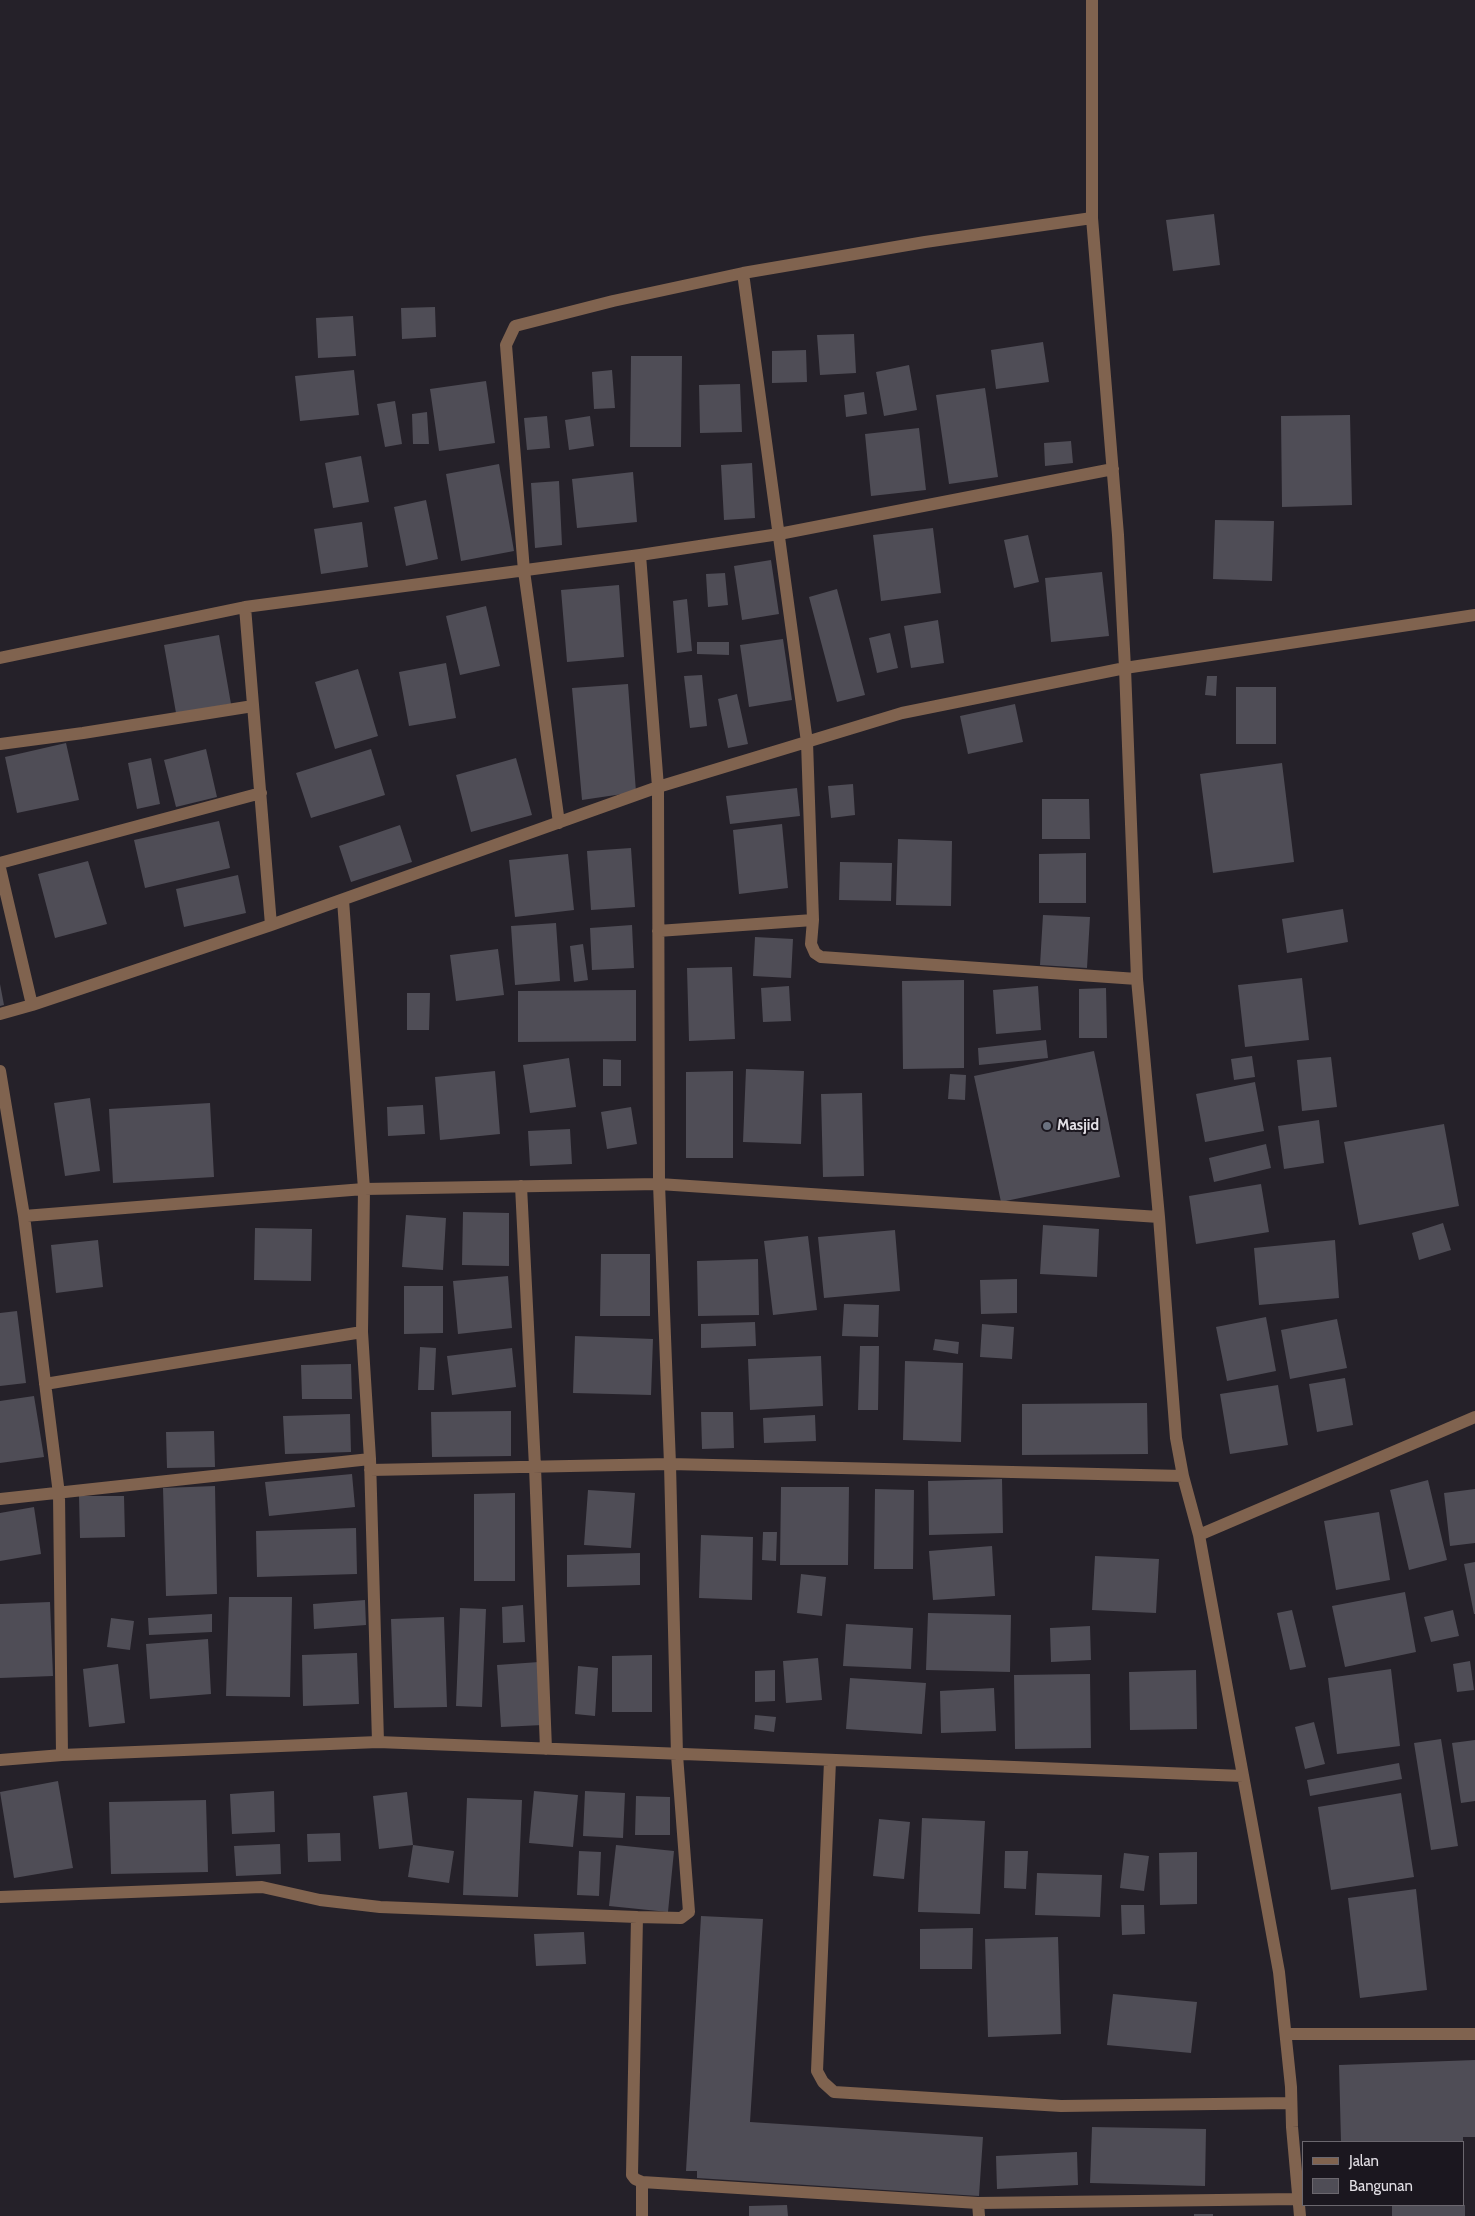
<!DOCTYPE html>
<html>
<head>
<meta charset="utf-8">
<style>
  body { margin:0 }
  #map { position:relative; width:1475px; height:2216px; overflow:hidden; background:#252129; font-family:Cabin,sans-serif }
  canvas { display:block }
  .legend { position:absolute; left:1302px; top:2141px; width:162px; height:65px; box-sizing:border-box; background:#1b171f; border:1px solid #6b676e; margin:0; padding:6px 9px; list-style:none; font-size:15px; color:#e2dfe5 }
  .legend li { display:flex; align-items:center; gap:10px; height:25px }
  .legend b { width:25px; border:1px solid #6b676e }
</style>
</head>
<body>
<div id="map">
<canvas width="1475" height="2216"></canvas>
<ul class="legend">
<li><b style="height:6px;background:#80634f"></b>Jalan</li>
<li><b style="height:14px;background:#4f4d56"></b>Bangunan</li>
</ul>
</div>
<script>
const ctx = document.querySelector('canvas').getContext('2d');
ctx.lineJoin = 'round';
function paint(path, color) {
  ctx.fillStyle = color;
  ctx.fill(path, 'evenodd');
}
function shape(rows) {
  const path = new Path2D();
  for (const r of rows) {
    path.moveTo(r[0], r[1]);
    for (let i = 2; i < r.length; i += 2) path.lineTo(r[i], r[i + 1]);
  }
  return path;
}
function stroke(path, color, width, dash) {
  ctx.strokeStyle = color;
  ctx.lineWidth = width;
  ctx.lineCap = dash ? 'butt' : 'round';
  ctx.setLineDash(dash || []);
  ctx.stroke(path);
}
function label(font, color, halo, rows, align = 'center') {
  ctx.font = font + ' Cabin,sans-serif';
  ctx.lineWidth = 4;
  ctx.setLineDash([]);
  ctx.textBaseline = 'middle';
  ctx.strokeStyle = halo;
  ctx.fillStyle = color;
  for (const [text, x, y, turn = 0] of rows) {
    ctx.save();
    ctx.translate(x, y);
    ctx.rotate((+turn || 0) * Math.PI / 180);
    ctx.textAlign = isNaN(turn) ? turn : align;
    if (halo) ctx.strokeText(text, 0, 0);
    ctx.fillText(text, 0, 0);
    ctx.restore();
  }
}
paint(shape([
  [1214,214,1220,265,1173,271,1166,220],
  [435,307,436,337,402,339,401,308],
  [353,316,356,356,318,358,316,318],
  [854,334,856,373,820,375,817,335],
  [1043,342,1049,382,996,389,991,350],
  [806,350,807,382,772,383,772,351],
  [631,356,682,356,681,447,630,447],
  [909,365,917,410,884,416,876,372],
  [354,370,359,415,300,421,295,376],
  [612,370,615,408,594,409,592,372],
  [486,381,495,443,439,451,430,389],
  [740,384,742,432,700,433,699,385],
  [985,388,998,477,949,484,936,395],
  [864,392,867,414,846,417,844,395],
  [395,401,402,444,385,447,377,404],
  [427,412,429,444,413,444,412,414],
  [1350,415,1352,505,1282,507,1281,416],
  [547,416,550,448,527,450,524,418],
  [590,416,594,446,569,450,565,420],
  [919,428,926,490,871,496,865,434],
  [1071,441,1073,463,1045,466,1044,443],
  [361,456,369,502,333,508,325,463],
  [752,463,755,518,724,520,721,465],
  [499,464,514,551,461,561,446,474],
  [633,472,637,522,577,528,572,479],
  [559,481,562,545,535,548,531,483],
  [426,500,438,559,406,566,394,507],
  [1215,520,1274,521,1272,581,1213,579],
  [362,522,368,567,321,574,314,529],
  [933,528,941,593,881,601,873,535],
  [1028,535,1039,582,1014,588,1004,540],
  [771,560,779,614,742,620,734,566],
  [1102,572,1109,636,1051,642,1045,578],
  [725,573,728,605,708,607,706,574],
  [619,585,624,657,567,662,561,590],
  [837,589,865,695,837,702,809,597],
  [687,599,692,651,677,653,673,601],
  [486,606,500,666,460,675,446,616],
  [938,620,944,663,911,668,904,626],
  [890,633,898,668,877,673,869,638],
  [219,635,231,704,176,713,164,645],
  [783,639,792,700,749,707,740,645],
  [697,642,729,642,729,655,697,654],
  [446,663,456,718,409,726,399,672],
  [358,669,378,736,335,749,315,682],
  [702,675,707,726,690,728,684,676],
  [1207,676,1217,676,1216,696,1205,695],
  [628,684,636,792,582,800,572,688],
  [1236,687,1276,687,1276,744,1236,744],
  [737,694,748,744,728,748,718,699],
  [1015,704,1023,742,968,754,960,716],
  [66,743,79,800,17,813,5,757],
  [206,749,217,797,176,807,164,760],
  [371,749,385,795,311,818,296,773],
  [151,758,160,804,137,809,128,763],
  [516,758,532,815,471,832,456,775],
  [1282,763,1294,862,1213,873,1200,774],
  [853,784,855,815,831,818,828,786],
  [797,788,800,816,730,824,726,796],
  [1042,799,1089,799,1090,839,1042,839],
  [219,821,230,868,145,888,134,840],
  [782,824,788,888,739,894,733,830],
  [400,825,412,862,351,882,339,846],
  [898,839,952,841,951,906,896,905],
  [631,848,635,907,591,910,587,851],
  [1086,853,1086,903,1039,903,1039,854],
  [568,854,574,910,515,917,509,860],
  [88,861,107,924,55,938,38,874],
  [840,862,892,863,891,901,839,900],
  [238,875,246,913,184,927,176,889],
  [1343,909,1348,942,1287,953,1282,919],
  [1043,915,1090,917,1087,968,1040,965],
  [556,923,560,981,515,985,511,926],
  [632,925,634,968,592,970,590,928],
  [755,937,793,939,791,978,753,976],
  [583,944,588,980,574,982,570,946],
  [498,949,504,995,456,1001,450,955],
  [732,967,735,1039,689,1041,687,968],
  [1302,978,1309,1040,1245,1047,1238,985],
  [964,980,964,1068,903,1069,902,981],
  [0,984,4,1005,0,1006],
  [789,986,791,1021,763,1022,761,988],
  [1038,986,1041,1030,996,1034,993,990],
  [1106,988,1107,1038,1079,1038,1079,989],
  [636,990,636,1041,518,1042,518,991],
  [407,993,430,993,429,1030,407,1030],
  [1046,1040,1048,1058,979,1065,978,1048],
  [1094,1051,1120,1177,1001,1202,974,1076],
  [1252,1056,1255,1077,1234,1080,1231,1059],
  [1331,1057,1337,1107,1302,1111,1297,1060],
  [569,1058,576,1107,530,1113,523,1065],
  [603,1059,621,1060,621,1086,603,1086],
  [746,1069,804,1071,801,1144,743,1142],
  [495,1071,500,1134,440,1140,435,1077],
  [733,1071,733,1158,686,1158,686,1072],
  [950,1074,966,1075,965,1100,948,1099],
  [1255,1082,1264,1131,1205,1142,1196,1094],
  [862,1093,864,1176,823,1177,821,1094],
  [90,1098,100,1171,65,1176,54,1103],
  [210,1103,214,1177,113,1183,109,1109],
  [423,1105,425,1134,388,1136,387,1107],
  [631,1107,637,1144,607,1149,601,1112],
  [1319,1120,1324,1163,1284,1169,1278,1126],
  [1444,1124,1459,1206,1359,1225,1344,1142],
  [570,1129,572,1164,530,1166,528,1131],
  [1266,1144,1271,1168,1214,1182,1209,1158],
  [1261,1184,1269,1232,1196,1244,1189,1196],
  [463,1212,509,1213,509,1266,462,1265],
  [406,1215,446,1218,443,1270,402,1267],
  [1443,1223,1451,1250,1419,1260,1412,1233],
  [1043,1225,1099,1229,1097,1277,1040,1274],
  [255,1228,312,1229,311,1281,254,1280],
  [895,1230,900,1291,824,1298,818,1237],
  [808,1236,817,1310,773,1315,764,1241],
  [98,1240,103,1287,56,1293,51,1245],
  [1335,1240,1339,1298,1259,1305,1254,1248],
  [601,1254,650,1254,650,1316,600,1316],
  [758,1259,759,1315,698,1316,697,1261],
  [508,1276,512,1328,458,1334,453,1281],
  [1017,1279,1017,1313,981,1314,980,1280],
  [404,1286,443,1286,443,1333,404,1334],
  [844,1304,879,1305,878,1337,842,1336],
  [17,1311,26,1383,0,1386,0,1313],
  [1266,1317,1276,1371,1227,1381,1216,1327],
  [1337,1319,1347,1368,1290,1379,1281,1330],
  [755,1322,756,1346,701,1348,701,1324],
  [982,1324,1014,1327,1012,1359,980,1357],
  [575,1336,653,1339,651,1395,573,1393],
  [935,1339,959,1342,958,1354,933,1350],
  [860,1346,879,1346,878,1410,858,1410],
  [420,1347,436,1348,434,1390,418,1390],
  [512,1348,516,1387,452,1395,447,1356],
  [821,1356,823,1406,750,1410,748,1359],
  [905,1361,963,1363,961,1442,903,1440],
  [351,1364,352,1399,302,1399,301,1365],
  [1345,1378,1353,1425,1317,1432,1309,1384],
  [1278,1385,1288,1445,1230,1454,1220,1394],
  [34,1396,44,1457,0,1463,0,1401],
  [1147,1403,1148,1454,1022,1455,1022,1404],
  [511,1411,511,1456,432,1457,431,1412],
  [701,1412,733,1412,734,1448,702,1449],
  [350,1414,351,1452,285,1454,283,1416],
  [815,1415,816,1441,764,1443,763,1418],
  [214,1431,215,1467,167,1468,166,1432],
  [352,1474,355,1507,269,1516,265,1482],
  [1002,1479,1003,1533,929,1535,928,1481],
  [1428,1480,1447,1560,1409,1570,1390,1490],
  [215,1486,217,1594,166,1596,163,1488],
  [781,1487,849,1487,848,1565,780,1565],
  [875,1489,914,1490,913,1569,874,1569],
  [1475,1489,1475,1543,1450,1546,1444,1493],
  [588,1490,635,1493,631,1548,584,1545],
  [515,1493,515,1581,474,1581,474,1494],
  [79,1496,124,1496,125,1537,80,1538],
  [34,1507,41,1554,0,1561,0,1513],
  [1379,1512,1390,1580,1336,1590,1324,1521],
  [356,1528,357,1574,257,1577,256,1531],
  [763,1532,777,1532,776,1561,762,1560],
  [701,1535,753,1537,752,1600,699,1598],
  [992,1546,995,1596,933,1600,929,1551],
  [640,1553,640,1585,567,1587,567,1555],
  [1095,1556,1159,1559,1156,1613,1092,1610],
  [1475,1562,1475,1614,1474,1614,1464,1564],
  [801,1574,826,1577,822,1616,797,1613],
  [1405,1592,1416,1652,1345,1667,1332,1606],
  [229,1597,292,1597,290,1697,226,1696],
  [365,1600,366,1625,314,1629,313,1604],
  [50,1602,53,1676,0,1678,0,1604],
  [523,1605,525,1642,503,1643,502,1607],
  [460,1608,486,1609,482,1707,456,1706],
  [1292,1610,1306,1667,1290,1670,1277,1613],
  [1453,1610,1459,1636,1431,1642,1424,1617],
  [928,1613,1011,1615,1010,1672,926,1670],
  [212,1614,212,1632,149,1635,148,1618],
  [444,1617,447,1707,394,1708,391,1619],
  [111,1618,134,1621,130,1650,107,1647],
  [846,1624,913,1628,911,1669,843,1666],
  [1090,1626,1091,1660,1051,1662,1050,1628],
  [208,1639,211,1694,150,1699,146,1644],
  [357,1653,359,1704,303,1706,302,1655],
  [652,1655,652,1712,612,1712,612,1656],
  [818,1658,822,1700,786,1703,783,1661],
  [1470,1661,1474,1690,1457,1692,1453,1664],
  [539,1662,543,1725,501,1727,497,1665],
  [118,1664,125,1723,89,1727,83,1669],
  [578,1666,598,1668,595,1716,575,1714],
  [1391,1669,1400,1746,1337,1754,1328,1678],
  [775,1670,775,1701,755,1702,755,1671],
  [1196,1670,1197,1729,1130,1730,1129,1672],
  [1090,1674,1091,1748,1015,1749,1014,1675],
  [850,1678,926,1683,922,1734,846,1729],
  [994,1688,996,1731,941,1733,940,1691],
  [755,1715,776,1717,774,1732,754,1729],
  [1314,1722,1325,1764,1305,1769,1295,1727],
  [1441,1739,1458,1846,1431,1850,1414,1743],
  [1475,1740,1475,1801,1461,1803,1452,1743],
  [1399,1763,1402,1779,1310,1796,1307,1780],
  [58,1781,73,1868,14,1878,0,1792],
  [274,1791,275,1832,232,1834,230,1794],
  [534,1791,578,1795,573,1847,529,1843],
  [585,1791,625,1793,623,1838,583,1836],
  [407,1792,413,1845,379,1849,373,1796],
  [1401,1793,1414,1877,1331,1890,1318,1807],
  [636,1796,670,1797,670,1835,635,1835],
  [467,1798,522,1800,518,1897,463,1895],
  [206,1800,208,1872,111,1874,109,1802],
  [922,1818,985,1821,980,1914,918,1912],
  [879,1819,910,1822,904,1879,873,1876],
  [340,1833,341,1861,308,1862,307,1834],
  [280,1844,281,1874,236,1876,234,1846],
  [413,1845,454,1851,449,1883,408,1877],
  [616,1845,674,1851,668,1912,609,1906],
  [579,1851,601,1852,599,1896,577,1895],
  [1005,1851,1028,1851,1026,1889,1004,1888],
  [1197,1852,1197,1904,1160,1905,1159,1853],
  [1124,1853,1149,1856,1144,1891,1120,1888],
  [1037,1873,1102,1875,1100,1917,1035,1915],
  [1416,1889,1427,1990,1360,1998,1348,1898],
  [1121,1905,1144,1905,1145,1934,1122,1935],
  [701,1916,763,1919,750,2122,983,2137,979,2196,697,2178,697,2171,686,2171],
  [973,1928,972,1969,920,1969,920,1929],
  [584,1932,586,1964,536,1966,534,1934],
  [1058,1937,1061,2034,988,2037,985,1939],
  [1113,1994,1197,2002,1191,2053,1107,2045],
  [1475,2060,1475,2137,1463,2137,1463,2142,1341,2142,1339,2065],
  [1092,2127,1206,2129,1205,2186,1090,2183],
  [1077,2152,1078,2185,997,2189,996,2156],
  [787,2205,788,2216,749,2216,749,2206],
  [1392,2205,1465,2205,1465,2216,1392,2216],
  [1194,2214,1213,2214,1213,2216,1194,2216]
]), '#4f4d56');
stroke(shape([
  [1092,0,1092,218,1118,535,1125,668,1137,979,1159,1217,1176,1438,1183,1476,1199,1535,1279,1972,1291,2087,1292,2127,1300,2216],
  [743,273,807,742,813,920,811,944,815,953,821,957,1137,979],
  [640,555,658,787,659,1184,670,1464,677,1755,689,1912,681,1918,637,1917,632,2175,635,2179,642,2182,978,2203,1298,2199],
  [245,607,271,925],
  [0,658,245,607,640,555,779,534,1113,469],
  [0,744,83,733,253,706],
  [559,823,524,571,506,345,515,326,613,301,743,273,925,242,1092,218],
  [0,863,261,793],
  [0,868,32,1005],
  [343,900,364,1189,362,1332,370,1459,378,1742],
  [658,931,813,920],
  [0,1014,32,1005,271,925,658,787,902,713,1125,668,1475,615],
  [0,1071,24,1216,59,1494,62,1755],
  [521,1186,535,1467,546,1749],
  [24,1216,364,1189,659,1184,1159,1217],
  [45,1384,362,1332],
  [370,1470,670,1464,1183,1476],
  [0,1499,370,1459],
  [1199,1535,1475,1417],
  [0,1760,62,1755,378,1742,1243,1776],
  [830,1761,817,2071,823,2082,834,2092,1061,2106,1291,2103],
  [0,1897,262,1887,320,1900,380,1907,637,1917],
  [1286,2034,1475,2034],
  [642,2182,642,2216],
  [978,2203,979,2216]
]), '#80634f', 12);
for (const [x, y, r, color] of [
  [1047,1126,5,"#6b7280"]
]) {
  const dot = new Path2D();
  dot.arc(x, y, r, 0, 2 * Math.PI);
  ctx.fillStyle = color;
  ctx.fill(dot);
  stroke(dot, '#1b171f', 2);
}
label('bold 15px', '#e2dfe5', '#1b171f', [
  ["Masjid",1057,1126]
], 'left');
</script>
</body>
</html>
